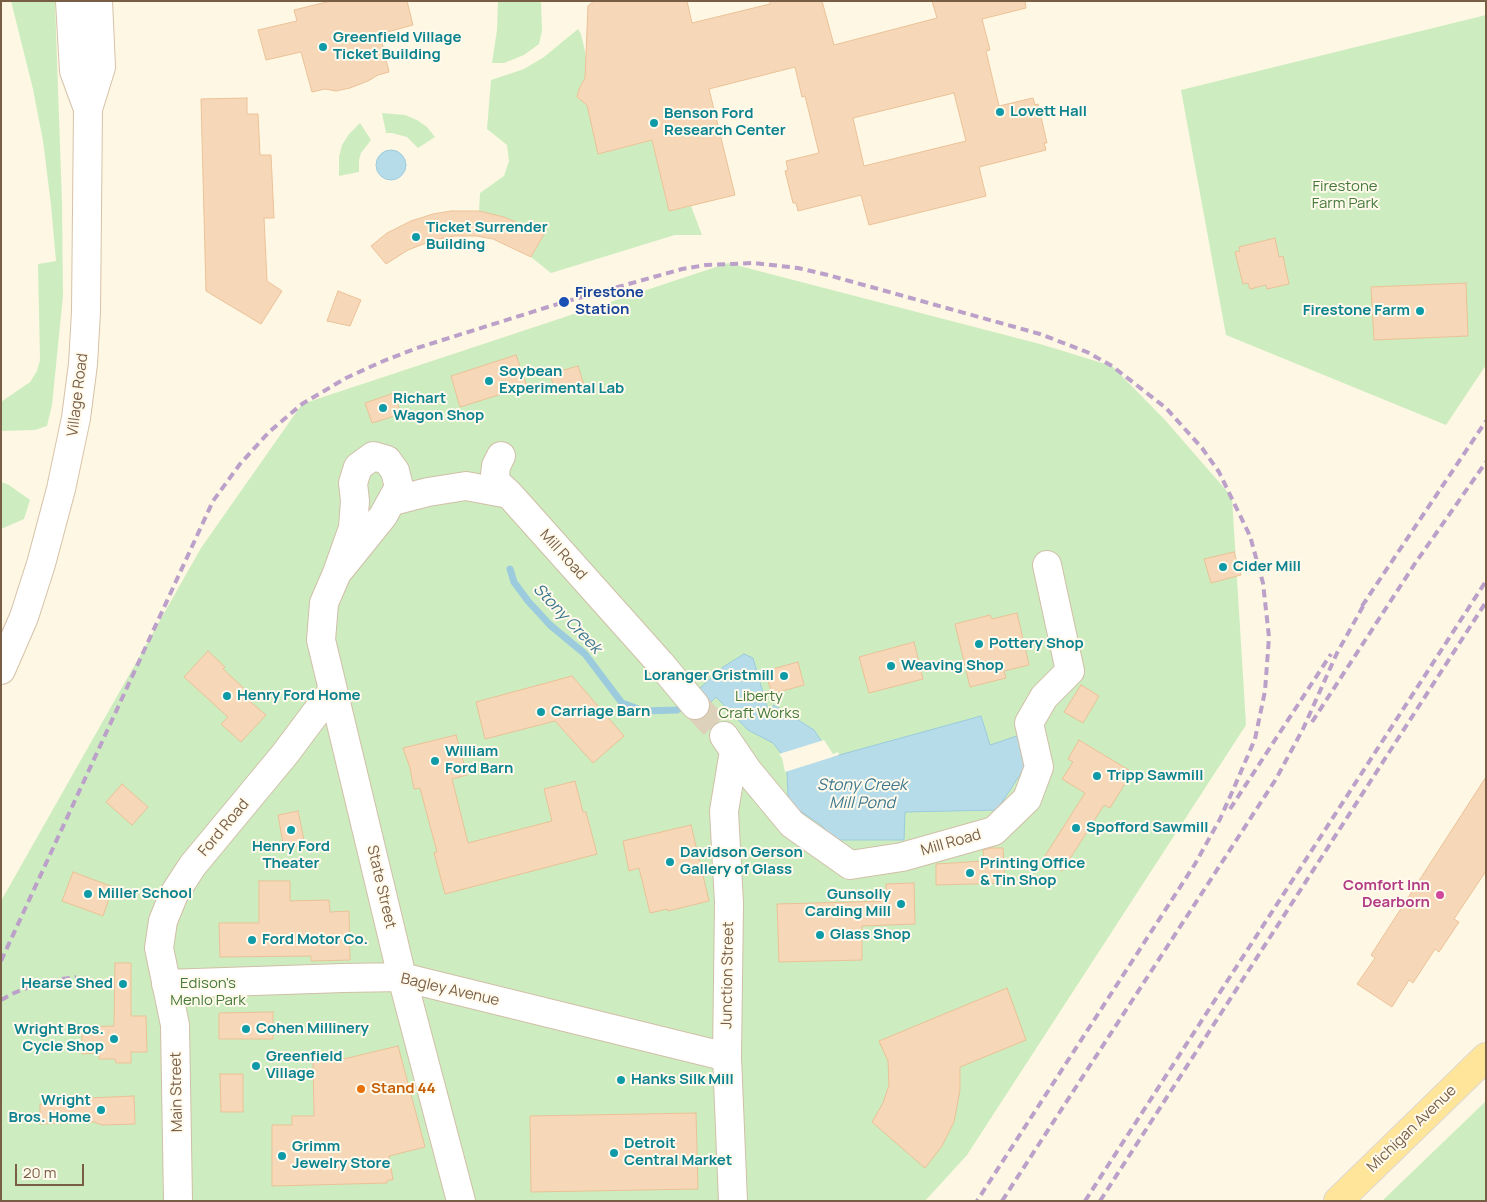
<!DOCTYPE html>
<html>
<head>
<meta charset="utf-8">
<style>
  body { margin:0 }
  #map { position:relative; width:1487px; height:1202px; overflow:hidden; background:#fef7e3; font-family:Manrope,sans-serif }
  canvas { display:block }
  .frame { position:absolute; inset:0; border:2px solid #795e46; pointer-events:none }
  .scale { position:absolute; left:15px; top:1164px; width:69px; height:22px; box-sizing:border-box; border:2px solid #795e46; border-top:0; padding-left:6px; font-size:15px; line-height:18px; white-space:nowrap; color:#795e46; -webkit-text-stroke:4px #fffaec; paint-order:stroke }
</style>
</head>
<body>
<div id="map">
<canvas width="1487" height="1202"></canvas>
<div class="frame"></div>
<div class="scale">20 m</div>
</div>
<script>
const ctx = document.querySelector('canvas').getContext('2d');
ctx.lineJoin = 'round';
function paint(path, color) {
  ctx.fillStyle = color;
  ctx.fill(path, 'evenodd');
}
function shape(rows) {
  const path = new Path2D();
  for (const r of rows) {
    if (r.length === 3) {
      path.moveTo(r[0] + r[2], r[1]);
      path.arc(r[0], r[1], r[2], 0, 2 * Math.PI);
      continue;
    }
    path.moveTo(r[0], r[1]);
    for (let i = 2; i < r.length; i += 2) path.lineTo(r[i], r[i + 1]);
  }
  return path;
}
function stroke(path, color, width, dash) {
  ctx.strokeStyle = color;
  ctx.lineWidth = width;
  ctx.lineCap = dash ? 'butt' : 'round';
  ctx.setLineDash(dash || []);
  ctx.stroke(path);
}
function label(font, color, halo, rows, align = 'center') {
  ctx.font = font + ' Manrope,sans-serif';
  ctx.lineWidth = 4;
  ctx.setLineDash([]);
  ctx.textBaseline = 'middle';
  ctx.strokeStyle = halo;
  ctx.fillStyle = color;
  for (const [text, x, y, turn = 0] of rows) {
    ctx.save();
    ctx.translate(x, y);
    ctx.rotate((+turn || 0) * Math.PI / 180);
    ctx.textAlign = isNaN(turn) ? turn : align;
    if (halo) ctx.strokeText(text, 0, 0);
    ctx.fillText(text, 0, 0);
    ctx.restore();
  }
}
paint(shape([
  [11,1,55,1,62,204,63,296,52,405,47,426,35,430,1,431,1,402,30,382,37,371,40,360,38,264,56,261,51,205,43,141,33,89],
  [498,1,541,1,542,31,539,44,524,55,504,63,492,63,497,30],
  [1486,15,1486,365,1446,425,1226,335,1181,90],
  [578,29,581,34,586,56,585,78,579,89,577,97,587,105,599,154,652,140,669,211,691,206,702,235,675,235,551,273,531,257,544,234,479,211,480,193,504,176,509,161,507,145,487,129,491,80,524,69,544,57],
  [382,113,405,115,417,120,427,127,435,137,418,148,407,137,392,133,386,133],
  [360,123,371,140,361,153,359,160,359,172,339,176,339,157,342,145,349,134],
  [728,263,1040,344,1112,366,1165,420,1232,497,1246,725,967,1155,925,1201,1,1201,1,901,201,548,302,404],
  [1,482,9,485,30,500,24,519,1,529],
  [1486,1101,1486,1201,1382,1201]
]), '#cdedc0');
const water = shape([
  [391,165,15],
  [744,654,753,658,768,710,774,705,814,730,832,757,981,716,990,745,1017,736,1025,767,997,810,905,812,904,840,834,840,821,825,794,807,788,796,787,772,784,757,773,743,748,730,716,697,711,702,699,689,723,667,744,654]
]);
paint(water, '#b6dcea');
stroke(water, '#9bcbdd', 1);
paint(shape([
  [824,740,833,754,838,752,839,755,785,772,782,758,779,754]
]), '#fef7e3');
stroke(shape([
  [510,569,514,582,528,601,550,625,585,654,622,703,644,711,677,710,686,703]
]), '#9bcbdd', 7);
const building = shape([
  [331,1,407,1,413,25,380,34,389,72,378,75,368,81,350,88,336,91,325,89,312,92,301,52,266,60,258,30,297,21,294,10,331,1],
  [594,1,687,1,692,23,770,4,770,1,822,1,834,45,937,18,932,1,1025,1,1026,8,982,19,990,50,986,51,999,106,1033,98,1035,105,1038,104,1047,143,1044,143,1046,150,979,167,986,196,869,225,861,195,798,211,796,203,793,203,785,171,788,170,786,161,819,153,805,96,802,97,795,67,709,89,735,195,669,211,652,140,598,154,587,105,577,97,579,89,585,78,588,6,594,1],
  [954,93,966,141,864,166,853,118,954,93],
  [247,98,247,114,258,114,260,155,271,155,274,218,264,218,267,281,282,291,261,324,206,291,201,99,247,98],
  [451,211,479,211,504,217,544,234,531,257,493,239,477,236,455,236,434,240,408,250,386,264,371,246,387,233,411,221,433,214,451,211],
  [1275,238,1279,257,1283,256,1289,284,1267,289,1266,285,1250,289,1248,283,1243,284,1235,252,1240,251,1239,247,1275,238],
  [1466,283,1468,336,1374,340,1371,287,1466,283],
  [338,291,361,300,350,326,327,321,338,291],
  [516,355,527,386,460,407,451,376,516,355],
  [578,366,584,385,556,394,550,374,578,366],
  [394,393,401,414,372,423,365,403,394,393],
  [1234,552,1241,575,1211,583,1204,559,1234,552],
  [1017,613,1029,665,1004,671,1006,678,970,687,955,624,990,615,992,619,1017,613],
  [914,642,923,679,869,693,859,657,914,642],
  [208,651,225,667,223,669,250,694,246,698,266,715,241,742,221,724,228,717,184,677,208,651],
  [798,662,804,685,772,694,765,671,798,662],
  [572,676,624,736,593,763,555,721,485,739,476,702,572,676],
  [1081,685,1099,696,1083,723,1064,712,1081,685],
  [456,735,467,775,452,779,468,843,552,821,544,789,575,781,583,812,586,812,597,854,445,894,434,853,437,852,420,788,414,789,410,768,403,748,456,735],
  [1079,740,1132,772,1110,808,1104,805,1062,871,1043,859,1085,793,1062,779,1073,762,1068,759,1079,740],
  [1486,777,1486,871,1454,919,1459,922,1439,952,1435,949,1413,983,1409,980,1392,1007,1357,984,1375,958,1371,955,1486,777],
  [122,784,148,807,132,825,106,802,122,784],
  [298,811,305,845,284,849,278,815,298,811],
  [691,825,709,901,668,911,667,909,650,913,639,868,629,871,623,841,691,825],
  [991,848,1003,848,1005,883,936,885,936,864,984,861,983,850,991,848],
  [73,872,113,887,103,916,62,901,73,872],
  [259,881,290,881,290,901,329,900,330,912,349,911,350,960,311,961,311,956,220,957,219,923,259,923,259,881],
  [914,883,915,924,862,926,862,960,779,962,777,904,887,901,886,884,914,883],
  [115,963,131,963,131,1016,146,1016,147,1052,131,1052,131,1063,116,1063,115,1059,99,1059,99,1053,82,1054,82,1027,114,1026,115,963],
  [1007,988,1026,1040,960,1067,960,1090,954,1122,942,1146,925,1168,872,1122,883,1103,889,1085,888,1061,879,1041,1007,988],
  [273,1012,273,1039,219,1039,219,1013,273,1012],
  [398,1046,425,1147,389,1156,393,1180,388,1180,387,1183,272,1186,272,1125,292,1125,292,1116,314,1116,313,1061,348,1058,398,1046],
  [220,1074,243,1074,243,1112,221,1112,220,1074],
  [134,1096,135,1124,102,1125,94,1122,40,1124,40,1104,67,1104,67,1099,134,1096],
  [696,1113,698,1189,531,1192,530,1116,696,1113]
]);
paint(building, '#f6d8b8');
stroke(building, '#ebc197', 1);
stroke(shape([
  [695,705,724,736]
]), '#ddd1bc', 28, [28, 14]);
const street = shape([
  [501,456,496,466,495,475,497,483,509,494],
  [393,501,428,492,466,486,509,494,660,663,695,705],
  [337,573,353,528,355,501,353,483,358,467,373,456,387,460,395,471,399,487,383,516,337,573,324,603,321,640,402,977,461,1201],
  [724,736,748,771,792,824,850,865,902,857,994,831,1027,799,1039,767,1029,723,1044,697,1070,671,1047,565],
  [166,984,343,978,402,977,727,1057],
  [178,1201,175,1025,159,948,163,921,174,894,193,865,285,754,333,690],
  [733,1201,727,1057,729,903,724,811,734,751]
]);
const secondary = shape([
  [70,1,74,71,88,109],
  [1,670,24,617,41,564,61,489,76,418,83,364,86,312,88,109,101,67,98,1]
]);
const primary = shape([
  [1338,1201,1486,1057]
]);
stroke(street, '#d1bfa8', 30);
stroke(secondary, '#d6c2a8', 30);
stroke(primary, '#dfd8d3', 30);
stroke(street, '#fff', 28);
stroke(secondary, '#fff', 28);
stroke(primary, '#ffe59a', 28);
stroke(shape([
  [1362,606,1486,421],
  [1312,722,1416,562,1486,462],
  [1230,809,1331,654],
  [1,961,213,501,240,464,269,432,302,404,346,378,381,362,417,348,564,302,682,269,706,265,754,263,798,268,828,275,1040,334,1087,352,1112,366,1166,408,1202,448,1219,472,1250,536,1263,583,1269,637,1265,691,1255,739,1233,790,1220,819,1195,864,977,1201],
  [1,1000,14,993,42,982,76,977],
  [1002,1201,1276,779,1303,729,1337,653,1366,601],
  [1085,1201,1486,581],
  [1100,1201,1486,602]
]), '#bba0c9', 4, [8, 5]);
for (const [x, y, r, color] of [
  [323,47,5,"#0f9aa8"],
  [1000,112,5,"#0f9aa8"],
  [654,123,5,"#0f9aa8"],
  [416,237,5,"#0f9aa8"],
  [564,302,6,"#1a4fb4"],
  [1420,311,5,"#0f9aa8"],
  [489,381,5,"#0f9aa8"],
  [383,408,5,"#0f9aa8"],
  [1223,567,5,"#0f9aa8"],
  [979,644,5,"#0f9aa8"],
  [891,666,5,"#0f9aa8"],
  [784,676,5,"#0f9aa8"],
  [227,696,5,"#0f9aa8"],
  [541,712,5,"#0f9aa8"],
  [435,761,5,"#0f9aa8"],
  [1097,776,5,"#0f9aa8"],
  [1076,828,5,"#0f9aa8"],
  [291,830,5,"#0f9aa8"],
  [670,862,5,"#0f9aa8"],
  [970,873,5,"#0f9aa8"],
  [88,894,5,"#0f9aa8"],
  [1440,895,5,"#d1479c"],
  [901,904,5,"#0f9aa8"],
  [820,935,5,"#0f9aa8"],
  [252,940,5,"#0f9aa8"],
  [123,984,5,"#0f9aa8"],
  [246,1029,5,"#0f9aa8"],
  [114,1039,5,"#0f9aa8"],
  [256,1066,5,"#0f9aa8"],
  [621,1080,5,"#0f9aa8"],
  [361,1089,5,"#e8710a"],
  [101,1110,5,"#0f9aa8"],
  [614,1153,5,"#0f9aa8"],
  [282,1156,5,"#0f9aa8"]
]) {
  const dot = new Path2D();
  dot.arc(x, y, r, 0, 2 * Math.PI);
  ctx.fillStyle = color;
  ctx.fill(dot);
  stroke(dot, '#fffaec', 2);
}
label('bold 15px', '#0d838f', '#fffaec', [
  ["Greenfield Village",333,38],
  ["Ticket Building",333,55],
  ["Lovett Hall",1010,112],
  ["Benson Ford",664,114],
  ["Research Center",664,131],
  ["Ticket Surrender",426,228],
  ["Building",426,245],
  ["Firestone Farm",1410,311,"right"],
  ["Soybean",499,372],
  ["Experimental Lab",499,389],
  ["Richart",393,399],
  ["Wagon Shop",393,416],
  ["Cider Mill",1233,567],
  ["Pottery Shop",989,644],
  ["Weaving Shop",901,666],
  ["Loranger Gristmill",774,676,"right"],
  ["Henry Ford Home",237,696],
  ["Carriage Barn",551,712],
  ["William",445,752],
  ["Ford Barn",445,769],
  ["Tripp Sawmill",1107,776],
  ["Spofford Sawmill",1086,828],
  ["Henry Ford",291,847,"center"],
  ["Theater",291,864,"center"],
  ["Davidson Gerson",680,853],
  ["Gallery of Glass",680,870],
  ["Printing Office",980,864],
  ["& Tin Shop",980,881],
  ["Miller School",98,894],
  ["Gunsolly",891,895,"right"],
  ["Carding Mill",891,912,"right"],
  ["Glass Shop",830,935],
  ["Ford Motor Co.",262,940],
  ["Hearse Shed",113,984,"right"],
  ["Cohen Millinery",256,1029],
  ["Wright Bros.",104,1030,"right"],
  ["Cycle Shop",104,1047,"right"],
  ["Greenfield",266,1057],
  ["Village",266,1074],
  ["Hanks Silk Mill",631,1080],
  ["Wright",91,1101,"right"],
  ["Bros. Home",91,1118,"right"],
  ["Detroit",624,1144],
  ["Central Market",624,1161],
  ["Grimm",292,1147],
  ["Jewelry Store",292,1164]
], 'left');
label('15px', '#467a3b', '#fffaec', [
  ["Firestone",1345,187],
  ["Farm Park",1345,204],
  ["Liberty",759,697],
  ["Craft Works",759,714],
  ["Edison's",208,984],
  ["Menlo Park",208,1001]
]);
label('bold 15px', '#164399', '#fffaec', [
  ["Firestone",575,293],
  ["Station",575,310]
], 'left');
label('15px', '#795e46', '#fffaec', [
  ["Village Road",78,395,-83],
  ["Mill Road",563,555,48],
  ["Ford Road",224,828,-50],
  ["Mill Road",951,843,-16],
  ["State Street",381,887,77],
  ["Junction Street",728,975,-89],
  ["Bagley Avenue",450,990,13],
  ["Main Street",177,1092,-91],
  ["Michigan Avenue",1412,1129,-44]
]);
label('bold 15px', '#b23c85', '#fffaec', [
  ["Comfort Inn",1430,886],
  ["Dearborn",1430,903]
], 'right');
label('bold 15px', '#c56008', '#fffaec', [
  ["Stand 44",371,1089]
], 'left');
label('italic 16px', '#3e788f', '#fffaec', [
  ["Stony Creek",567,619,46],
  ["Stony Creek",862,786],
  ["Mill Pond",862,804]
]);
</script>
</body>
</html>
